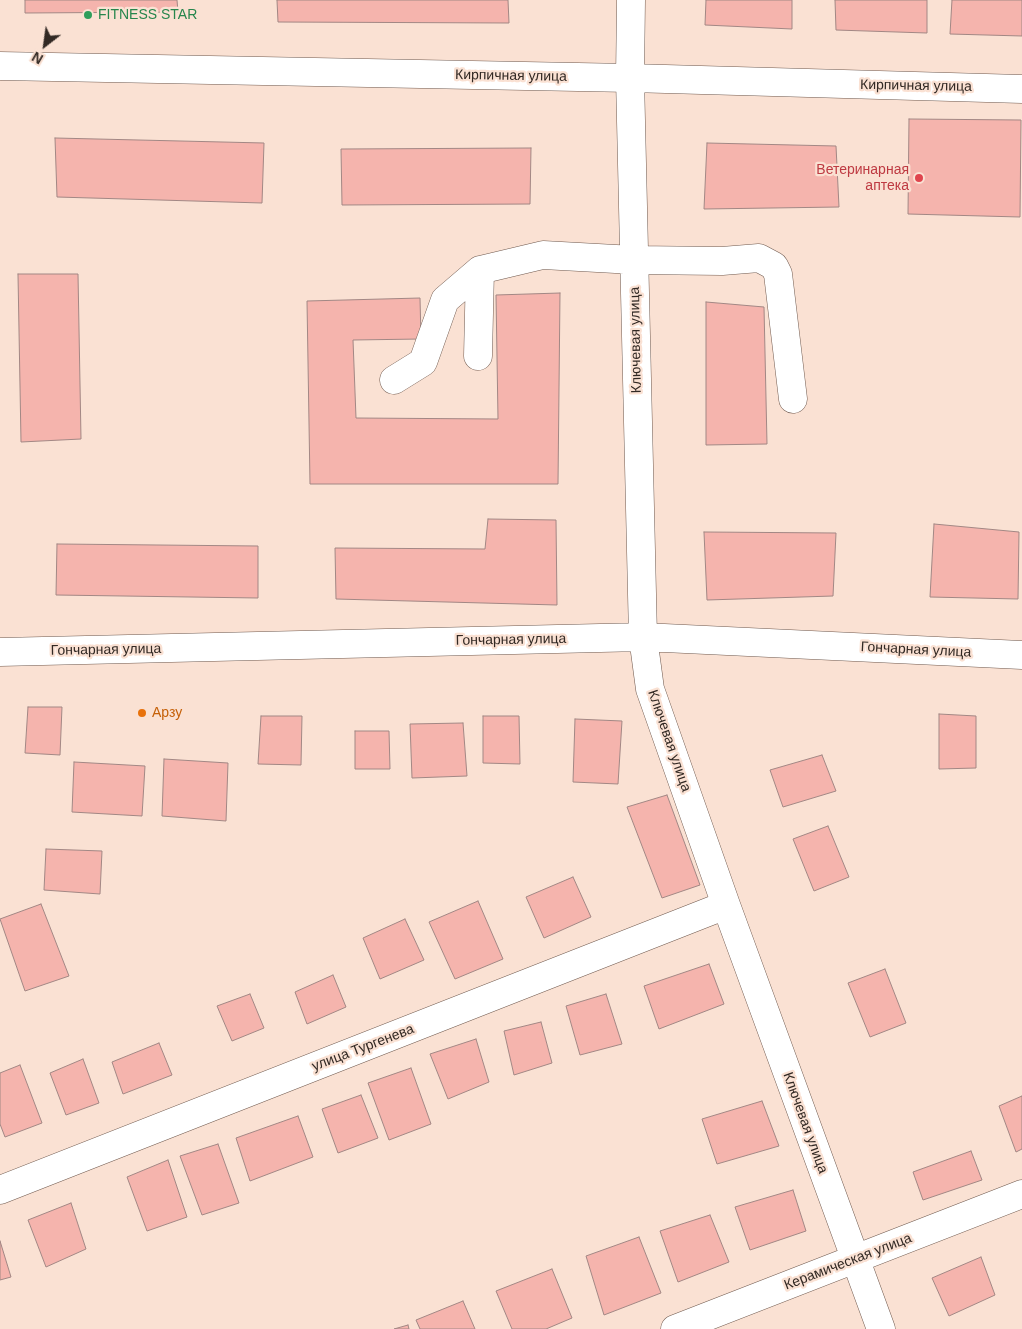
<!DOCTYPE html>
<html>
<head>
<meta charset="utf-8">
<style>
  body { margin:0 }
  #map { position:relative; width:1022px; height:1329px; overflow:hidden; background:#fae1d3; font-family:Arial,sans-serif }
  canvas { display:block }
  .north { position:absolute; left:20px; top:20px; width:50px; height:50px; -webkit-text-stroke:4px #fae1d3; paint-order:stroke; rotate:210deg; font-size:14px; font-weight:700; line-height:20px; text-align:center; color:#322924 }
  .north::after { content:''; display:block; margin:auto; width:18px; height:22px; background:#322924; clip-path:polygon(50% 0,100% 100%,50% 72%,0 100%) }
</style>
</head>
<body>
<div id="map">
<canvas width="1022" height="1329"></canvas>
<div class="north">N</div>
</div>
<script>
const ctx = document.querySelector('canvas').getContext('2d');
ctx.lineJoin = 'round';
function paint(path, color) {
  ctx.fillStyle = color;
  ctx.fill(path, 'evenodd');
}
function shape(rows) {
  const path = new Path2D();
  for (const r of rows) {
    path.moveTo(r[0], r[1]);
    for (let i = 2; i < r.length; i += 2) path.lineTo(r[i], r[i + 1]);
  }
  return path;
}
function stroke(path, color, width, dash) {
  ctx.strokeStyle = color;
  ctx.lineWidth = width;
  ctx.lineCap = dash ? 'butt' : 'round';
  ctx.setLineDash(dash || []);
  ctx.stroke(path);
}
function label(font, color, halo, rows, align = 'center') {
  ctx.font = font + ' Arial,sans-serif';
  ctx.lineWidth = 4.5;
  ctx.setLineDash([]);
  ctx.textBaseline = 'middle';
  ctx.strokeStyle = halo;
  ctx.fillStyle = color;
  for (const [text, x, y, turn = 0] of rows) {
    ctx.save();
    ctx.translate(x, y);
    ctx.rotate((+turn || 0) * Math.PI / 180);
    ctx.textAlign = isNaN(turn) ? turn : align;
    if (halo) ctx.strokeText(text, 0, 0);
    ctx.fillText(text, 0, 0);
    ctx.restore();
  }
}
const building = shape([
  [25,0,177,0,178,12,25,13,25,0],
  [277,0,508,0,509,23,278,22,277,0],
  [706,0,792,0,792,29,705,25,706,0],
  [835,0,927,0,927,33,836,30,835,0],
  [952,0,1022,0,1022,36,950,34,952,0],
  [909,119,1021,120,1020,217,908,214,909,119],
  [55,138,264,143,262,203,57,197,55,138],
  [707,143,836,146,839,207,704,209,707,143],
  [531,148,530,204,342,205,341,149,531,148],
  [18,274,78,274,81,439,21,442,18,274],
  [560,293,558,484,310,484,307,301,420,298,421,339,353,340,356,418,498,419,496,295,560,293],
  [706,302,764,307,767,444,706,445,706,302],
  [488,519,556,520,557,605,336,599,335,548,485,549,488,519],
  [934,524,1019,532,1018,599,930,597,934,524],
  [704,532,836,533,833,596,707,600,704,532],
  [57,544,258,546,258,598,56,595,57,544],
  [28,707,62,707,60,755,25,753,28,707],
  [939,714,976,716,976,768,939,769,939,714],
  [261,716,302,716,301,765,258,764,261,716],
  [483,716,519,716,520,764,483,763,483,716],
  [575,719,622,721,618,784,573,782,575,719],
  [463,723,467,776,412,778,410,724,463,723],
  [355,731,389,731,390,769,355,769,355,731],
  [822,755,836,791,783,807,770,770,822,755],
  [164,759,228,763,226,821,162,816,164,759],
  [74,762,145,766,142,816,72,812,74,762],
  [667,795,700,885,662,898,627,807,667,795],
  [828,826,849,877,814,891,793,839,828,826],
  [46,849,102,851,100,894,44,890,46,849],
  [573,877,591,917,544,938,526,897,573,877],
  [478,901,503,959,455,979,429,922,478,901],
  [41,904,69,976,25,991,0,919,41,904],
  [405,919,424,960,380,979,363,938,405,919],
  [709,964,724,1004,659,1029,644,986,709,964],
  [885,969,906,1023,870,1037,848,983,885,969],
  [333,975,346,1007,307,1024,295,992,333,975],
  [250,994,264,1028,232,1041,217,1006,250,994],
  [606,994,622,1044,580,1055,566,1006,606,994],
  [541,1022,552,1063,514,1075,504,1031,541,1022],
  [476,1039,489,1082,448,1099,430,1054,476,1039],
  [159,1043,172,1075,123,1094,112,1062,159,1043],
  [83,1059,99,1103,66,1115,50,1073,83,1059],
  [20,1065,42,1123,5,1137,0,1124,0,1073,20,1065],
  [411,1068,431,1124,389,1140,368,1083,411,1068],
  [361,1095,378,1138,338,1153,322,1109,361,1095],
  [1022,1096,1022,1149,1016,1152,999,1106,1022,1096],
  [762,1101,779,1146,717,1164,702,1119,762,1101],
  [298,1116,313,1157,250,1181,236,1138,298,1116],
  [218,1144,239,1203,202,1215,180,1156,218,1144],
  [971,1151,982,1180,923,1200,913,1172,971,1151],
  [168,1160,187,1217,147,1231,127,1177,168,1160],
  [793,1190,806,1231,750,1250,735,1207,793,1190],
  [71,1203,86,1249,46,1267,28,1220,71,1203],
  [710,1215,729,1262,678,1282,660,1231,710,1215],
  [639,1237,661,1293,604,1315,586,1256,639,1237],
  [0,1241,11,1277,0,1280,0,1241],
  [981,1257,995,1295,949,1316,932,1278,981,1257],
  [552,1269,572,1318,546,1329,512,1329,496,1291,552,1269],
  [463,1301,475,1329,420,1329,416,1320,463,1301],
  [408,1325,409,1329,394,1329,408,1325]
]);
paint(building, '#f5b4ad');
stroke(building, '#a28784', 1);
const minor = shape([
  [631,0,630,78,643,637,650,689,726,905,881,1329],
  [0,66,630,78,1022,89],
  [478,356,480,270],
  [394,380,423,362,445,300,480,270,543,255,634,260,722,261,759,258,774,266,778,274,793,399],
  [0,652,643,637,1022,655],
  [0,1190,726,905],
  [675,1329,1022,1194]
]);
stroke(minor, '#705a4f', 29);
stroke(minor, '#fff', 28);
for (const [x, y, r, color] of [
  [88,15,5,"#2e9e5b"],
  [919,178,5,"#e0444e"],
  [142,713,5,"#e8710a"]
]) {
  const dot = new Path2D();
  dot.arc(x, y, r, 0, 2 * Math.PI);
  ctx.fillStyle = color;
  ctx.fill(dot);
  stroke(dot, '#fae1d3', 2);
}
label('14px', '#27864d', '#fae1d3', [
  ["FITNESS STAR",98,15]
], 'left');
label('14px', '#322924', '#fae1d3', [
  ["Кирпичная улица",511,76,1],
  ["Кирпичная улица",916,86,1],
  ["Ключевая улица",636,340,-91],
  ["Гончарная улица",511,640,-1],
  ["Гончарная улица",106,650,-1],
  ["Гончарная улица",916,650,3],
  ["Ключевая улица",669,741,71],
  ["улица Тургенева",363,1048,-21],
  ["Ключевая улица",805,1123,70],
  ["Керамическая улица",848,1262,-21]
]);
label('14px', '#be3a42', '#fae1d3', [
  ["Ветеринарная",909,170],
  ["аптека",909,186]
], 'right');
label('14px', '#c56008', '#fae1d3', [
  ["Арзу",152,713]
], 'left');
</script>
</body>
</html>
